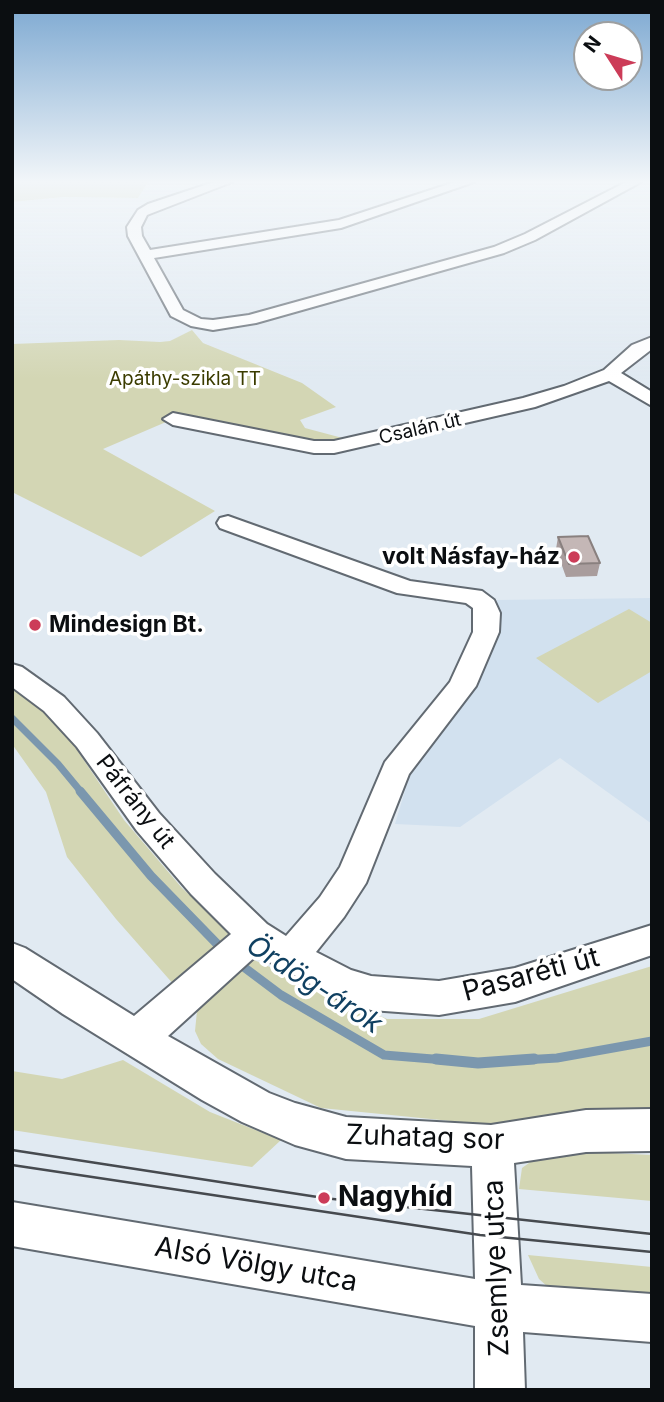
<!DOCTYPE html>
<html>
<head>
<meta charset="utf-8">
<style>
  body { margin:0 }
  #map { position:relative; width:664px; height:1402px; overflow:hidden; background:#e1eaf2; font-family:Inter,sans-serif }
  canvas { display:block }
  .frame { position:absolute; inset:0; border:14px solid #0b0e11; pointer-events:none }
  .north { position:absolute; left:573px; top:21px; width:70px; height:70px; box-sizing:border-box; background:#fff; border:2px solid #9d9fa0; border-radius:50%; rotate:307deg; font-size:19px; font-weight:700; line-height:28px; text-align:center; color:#0b0e11 }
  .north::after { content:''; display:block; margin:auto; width:24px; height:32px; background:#cc3c58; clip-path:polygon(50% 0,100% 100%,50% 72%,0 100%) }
</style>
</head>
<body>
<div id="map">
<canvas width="664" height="1402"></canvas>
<div class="frame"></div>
<div class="north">N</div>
</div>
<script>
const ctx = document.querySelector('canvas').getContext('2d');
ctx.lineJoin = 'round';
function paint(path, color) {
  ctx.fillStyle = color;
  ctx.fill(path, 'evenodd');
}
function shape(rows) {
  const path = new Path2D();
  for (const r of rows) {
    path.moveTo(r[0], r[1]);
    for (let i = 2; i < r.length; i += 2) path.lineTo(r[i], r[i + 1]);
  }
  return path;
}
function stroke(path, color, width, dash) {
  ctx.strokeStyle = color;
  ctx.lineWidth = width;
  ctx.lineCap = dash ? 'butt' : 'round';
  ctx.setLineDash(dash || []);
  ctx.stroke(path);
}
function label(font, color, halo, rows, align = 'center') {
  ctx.font = font + ' Inter,sans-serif';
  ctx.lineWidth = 7;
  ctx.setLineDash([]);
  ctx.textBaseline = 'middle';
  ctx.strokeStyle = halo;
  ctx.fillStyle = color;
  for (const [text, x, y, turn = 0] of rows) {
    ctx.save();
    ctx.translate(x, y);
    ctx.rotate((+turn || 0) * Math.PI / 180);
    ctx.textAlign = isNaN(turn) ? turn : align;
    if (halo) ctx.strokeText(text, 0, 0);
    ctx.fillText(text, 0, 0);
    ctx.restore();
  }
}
paint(shape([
  [652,598,652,824,560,758,460,827,395,824,410,774,456,714,493,638,497,600]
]), '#d2e1ef');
paint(shape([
  [12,182,148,182,138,198,63,197,12,202],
  [192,330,203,343,302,383,336,407,300,420,305,428,350,440,323,444,173,419,103,449,215,511,141,557,12,492,12,344,119,340,160,342,170,341],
  [629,609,652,623,652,671,598,703,536,658],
  [12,684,61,726,124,820,182,888,222,925,254,960,387,1019,479,1019,652,966,652,1113,481,1124,321,1108,218,1059,201,1044,195,1031,197,1011,116,919,67,857,46,792,12,744],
  [123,1060,210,1112,281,1140,252,1167,12,1130,12,1071,62,1079],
  [547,1150,652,1155,652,1201,519,1189,522,1168],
  [528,1255,652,1267,652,1306,558,1296,539,1279]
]), '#d3d6b4');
stroke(shape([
  [12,718,58,764,82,793]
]), '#7b97ae', 7);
stroke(shape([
  [80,791,151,876,223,950],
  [237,962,281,995,384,1055,457,1061],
  [507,1061,557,1058,652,1041]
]), '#7b97ae', 9);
stroke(shape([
  [436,1059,478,1063,534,1059]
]), '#7b97ae', 11);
const minor = shape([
  [214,182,232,182,147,215,141,227,142,236,150,250,339,220,455,182,474,182,341,228,154,258,183,310,201,319,213,320,249,315,494,247,525,234,626,182,641,182,535,240,504,253,256,323,213,330,191,326,171,316,128,236,127,227,138,210,148,204,214,182],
  [652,337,652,349,621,373,652,392,652,406,609,381,535,407,334,453,314,453,173,425,163,419,173,413,314,441,334,441,523,398,564,386,604,370,632,345,652,337],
  [228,516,410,581,482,591,494,600,500,613,499,632,476,686,409,774,366,883,344,917,316,952,351,970,371,976,439,981,515,968,652,925,652,955,515,1002,439,1015,371,1010,342,1001,257,955,168,1036,269,1093,295,1103,346,1117,491,1125,586,1110,652,1109,652,1151,586,1152,514,1163,521,1285,652,1294,652,1342,523,1332,525,1390,475,1390,475,1326,12,1246,12,1202,475,1279,472,1166,346,1159,295,1145,242,1122,202,1100,63,1014,12,979,12,943,25,948,134,1016,231,934,191,894,137,831,77,747,44,711,12,687,12,664,22,667,64,697,97,733,159,813,215,874,267,924,286,936,320,897,340,867,385,762,450,682,473,632,473,608,466,603,397,593,220,528,217,523,220,518,228,516]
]);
stroke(minor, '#626a72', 4);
paint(minor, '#fff');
stroke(shape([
  [12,1150,324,1198,652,1234],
  [12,1165,480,1235,652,1252]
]), '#464a4f', 2.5);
paint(shape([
  [558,537,600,563,597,576,566,577,556,549]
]), '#a99d9d');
const building = shape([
  [588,536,600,563,569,564,558,537,588,536]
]);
paint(building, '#c4b7b6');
stroke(building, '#89807f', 2);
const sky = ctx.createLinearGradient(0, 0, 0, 379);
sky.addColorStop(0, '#7ca8d1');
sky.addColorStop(0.48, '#f2f6f9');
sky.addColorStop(1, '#f2f6f900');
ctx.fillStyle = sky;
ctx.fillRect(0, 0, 664, 379);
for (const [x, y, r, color] of [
  [574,557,7,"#cc3c58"],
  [35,625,7,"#cc3c58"],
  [324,1198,7,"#cc3c58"]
]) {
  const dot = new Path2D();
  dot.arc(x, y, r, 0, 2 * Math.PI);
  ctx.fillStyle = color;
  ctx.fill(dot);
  stroke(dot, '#fff', 2.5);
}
label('19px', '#3b3c00', '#fff', [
  ["Apáthy-szikla TT",185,379]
]);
label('19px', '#0b0e11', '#fff', [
  ["Csalán út",420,429,-13]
]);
label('bold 23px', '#0b0e11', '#fff', [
  ["volt Násfay-ház",560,557],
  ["Mindesign Bt.",49,625,"left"]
], 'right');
label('23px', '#0b0e11', '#fff', [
  ["Páfrány út",135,802,52]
]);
label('28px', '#0b0e11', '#fff', [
  ["Pasaréti út",531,975,-15],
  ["Zuhatag sor",425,1138,2],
  ["Alsó Völgy utca",256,1265,10],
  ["Zsemlye utca",497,1268,-92]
]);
label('italic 28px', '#104061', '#fff', [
  ["Ördög-árok",314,985,33]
]);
label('bold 28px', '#0b0e11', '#fff', [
  ["Nagyhíd",338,1198]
], 'left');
</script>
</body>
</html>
